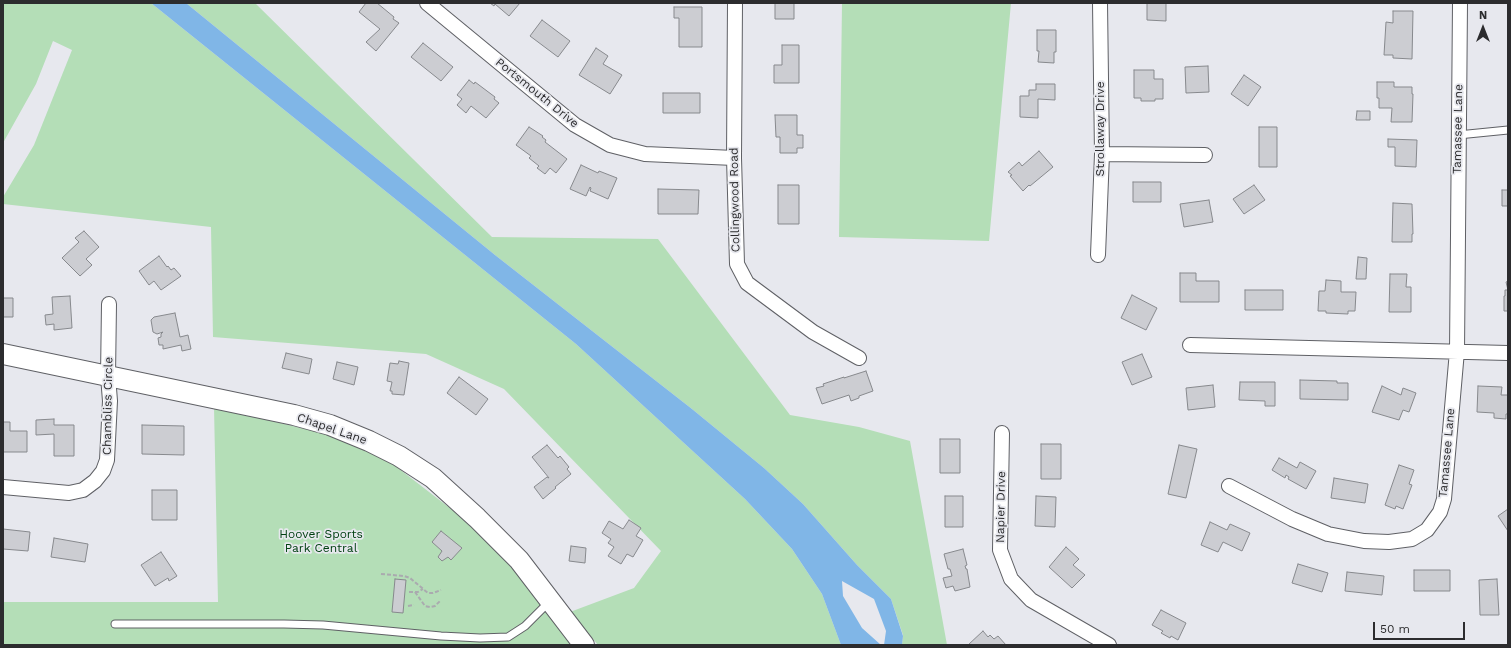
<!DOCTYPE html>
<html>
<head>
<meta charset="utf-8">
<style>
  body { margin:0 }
  #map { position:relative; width:1511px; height:648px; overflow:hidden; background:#e7e8ee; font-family:"Work Sans",sans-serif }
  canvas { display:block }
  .frame { position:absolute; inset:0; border:4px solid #2c2c2e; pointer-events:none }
  .north { position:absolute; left:1463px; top:8px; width:40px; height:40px; -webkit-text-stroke:3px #e7e8ee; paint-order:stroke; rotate:0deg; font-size:11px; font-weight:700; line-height:16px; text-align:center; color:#2c2c2e }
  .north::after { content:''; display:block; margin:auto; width:14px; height:18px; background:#2c2c2e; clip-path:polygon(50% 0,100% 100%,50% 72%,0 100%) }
  .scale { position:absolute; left:1373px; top:622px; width:92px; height:18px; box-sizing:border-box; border:2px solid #2c2c2e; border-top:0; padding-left:5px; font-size:12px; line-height:14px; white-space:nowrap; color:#2c2c2e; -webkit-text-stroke:3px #e7e8ee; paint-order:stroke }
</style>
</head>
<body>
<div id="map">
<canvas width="1511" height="648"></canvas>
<div class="frame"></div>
<div class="north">N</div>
<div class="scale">50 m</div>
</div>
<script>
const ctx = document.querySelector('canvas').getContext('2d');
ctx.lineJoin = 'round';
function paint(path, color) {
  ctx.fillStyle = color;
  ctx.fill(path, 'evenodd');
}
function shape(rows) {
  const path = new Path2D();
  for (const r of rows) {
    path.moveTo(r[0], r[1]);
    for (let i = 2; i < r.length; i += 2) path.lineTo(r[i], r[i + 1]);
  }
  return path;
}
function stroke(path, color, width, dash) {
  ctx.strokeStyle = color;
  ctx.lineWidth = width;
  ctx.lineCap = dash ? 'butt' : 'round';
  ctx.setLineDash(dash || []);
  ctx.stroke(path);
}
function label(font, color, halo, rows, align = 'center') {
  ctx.font = font + ' "Work Sans",sans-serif';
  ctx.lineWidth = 3.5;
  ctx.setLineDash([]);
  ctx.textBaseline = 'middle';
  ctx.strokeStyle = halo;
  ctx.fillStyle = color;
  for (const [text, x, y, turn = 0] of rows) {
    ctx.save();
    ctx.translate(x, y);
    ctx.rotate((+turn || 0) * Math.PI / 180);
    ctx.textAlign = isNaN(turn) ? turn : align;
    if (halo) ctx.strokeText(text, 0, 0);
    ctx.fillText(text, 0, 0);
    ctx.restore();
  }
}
paint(shape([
  [3,3,151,3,576,344,745,499,792,549,822,594,841,645,598,645,570,612,634,588,661,551,504,389,426,354,213,337,211,227,3,204,3,197,34,145,72,50,53,41,36,84,3,143],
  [186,3,255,3,492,237,658,239,790,415,859,427,910,441,947,645,902,645,903,635,891,599,857,565,803,504,764,468,692,409,495,255],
  [842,3,1011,3,989,241,839,237],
  [214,407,367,444,508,553,575,645,3,645,3,602,218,602]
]), '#b4deb7');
paint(shape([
  [151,3,186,3,495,255,692,409,764,468,803,504,857,565,891,599,903,636,902,645,884,645,886,631,874,599,842,581,843,596,862,628,881,645,841,645,822,594,792,549,745,499,576,344]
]), '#80b6e7');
const building = shape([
  [366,3,377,3,394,17,393,19,399,23,376,51,366,42,380,29,359,12,366,3],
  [490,3,520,3,509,16,495,4,494,6,490,3],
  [775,3,794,3,794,19,775,19,775,3],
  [1147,3,1166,3,1166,21,1147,20,1147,3],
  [674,7,702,7,702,47,679,47,679,18,674,18,674,7],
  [1393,11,1413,11,1412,59,1393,58,1393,55,1384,55,1386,22,1393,23,1393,11],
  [542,20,570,41,558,57,530,36,542,20],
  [1037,30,1056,30,1056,52,1054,52,1054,63,1038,62,1039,51,1037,51,1037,30],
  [423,43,453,67,441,81,411,57,423,43],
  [782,45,799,45,799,83,774,83,774,65,782,65,782,45],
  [596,48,608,56,603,64,622,75,610,94,579,75,596,48],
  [1208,66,1209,92,1186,93,1185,67,1208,66],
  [1134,70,1154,70,1154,79,1163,79,1163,99,1155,99,1155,101,1141,101,1141,98,1134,98,1134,70],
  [1244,75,1261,87,1248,106,1231,94,1244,75],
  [469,80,474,84,475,82,495,97,494,99,499,103,486,118,471,106,466,113,457,105,462,99,457,95,469,80],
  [1377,82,1394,82,1394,87,1412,87,1412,94,1413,94,1412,122,1391,122,1392,108,1379,108,1379,98,1377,98,1377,82],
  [1036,84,1055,84,1055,100,1038,99,1038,118,1020,117,1020,96,1029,96,1029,90,1036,90,1036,84],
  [663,93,700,93,700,113,663,113,663,93],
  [1357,111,1370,111,1370,120,1356,120,1357,111],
  [775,115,797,115,797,135,803,135,803,148,797,148,797,153,780,153,780,137,776,137,775,115],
  [529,127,543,136,542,137,546,140,545,142,567,159,556,173,550,168,545,174,537,168,539,166,529,158,531,156,516,145,529,127],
  [1259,127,1277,127,1277,167,1259,167,1259,127],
  [1388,139,1417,140,1416,167,1395,166,1395,147,1388,147,1388,139],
  [1039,151,1053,167,1030,186,1029,185,1023,191,1010,176,1012,175,1008,172,1019,162,1022,166,1039,151],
  [581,165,598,173,599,171,617,178,608,199,590,191,591,188,590,187,586,196,570,189,581,165],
  [1133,182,1161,182,1161,202,1133,202,1133,182],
  [778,185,799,185,799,224,778,224,778,185],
  [1254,185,1265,200,1244,214,1233,199,1254,185],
  [658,189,699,190,698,214,658,214,658,189],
  [1502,190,1508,190,1508,206,1502,206,1502,190],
  [1209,200,1213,222,1184,227,1180,204,1209,200],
  [1393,203,1412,204,1413,234,1412,234,1412,242,1392,242,1393,203],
  [84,231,99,247,86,259,92,265,80,276,62,258,79,242,75,238,84,231],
  [159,256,167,267,168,266,171,270,174,268,181,276,161,290,154,281,149,285,139,271,159,256],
  [1358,257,1367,258,1366,279,1356,279,1358,257],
  [1180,273,1196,273,1196,281,1219,281,1219,302,1180,302,1180,273],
  [1390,274,1407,274,1406,287,1411,287,1411,312,1389,312,1390,274],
  [1326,280,1341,281,1341,292,1356,292,1355,311,1348,311,1348,314,1326,313,1326,311,1318,311,1319,291,1325,291,1326,280],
  [1508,281,1508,311,1504,311,1504,296,1505,296,1505,290,1508,290,1506,282,1508,281],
  [1245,290,1283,290,1283,310,1245,310,1245,290],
  [1132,295,1157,308,1146,330,1121,318,1132,295],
  [70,296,72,328,54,330,54,324,46,325,45,315,53,314,52,297,70,296],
  [3,298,13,298,13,317,3,317,3,298],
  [175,313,180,337,188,335,191,349,182,351,181,345,163,349,163,345,159,345,158,338,161,337,161,334,163,332,157,334,153,332,151,320,154,317,175,313],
  [286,353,312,359,309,374,282,368,286,353],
  [1142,354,1152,377,1132,385,1122,362,1142,354],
  [399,361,409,363,404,395,392,394,392,391,390,391,392,382,387,381,390,363,398,364,399,361],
  [337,362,358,367,354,385,333,379,337,362],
  [866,371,873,391,859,396,859,398,851,401,849,395,822,404,816,388,824,386,823,384,844,377,844,378,866,371],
  [459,377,488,399,476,415,447,393,459,377],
  [1300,380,1337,381,1337,383,1348,383,1348,400,1300,399,1300,380],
  [1240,382,1275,382,1275,406,1265,406,1265,401,1239,400,1240,382],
  [1213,385,1215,407,1188,410,1186,388,1213,385],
  [1382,386,1401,395,1403,388,1416,393,1409,412,1403,410,1399,420,1372,412,1382,386],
  [1478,386,1502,387,1501,395,1508,395,1508,414,1506,414,1506,419,1494,418,1494,413,1477,412,1478,386],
  [54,419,54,425,74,425,74,456,54,456,54,434,36,435,36,420,54,419],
  [3,422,10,422,10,431,27,431,27,452,3,452,3,422],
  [142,425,184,426,184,455,142,454,142,425],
  [940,439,960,439,960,473,940,473,940,439],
  [1041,444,1061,444,1061,479,1041,479,1041,444],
  [547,445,558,458,560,456,569,467,567,469,571,474,555,487,556,488,543,499,534,487,547,477,549,478,532,457,547,445],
  [1179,445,1197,449,1186,498,1168,494,1179,445],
  [1279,458,1297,468,1300,462,1316,471,1306,489,1288,479,1289,477,1286,475,1285,478,1272,470,1279,458],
  [1399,465,1414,470,1409,484,1412,485,1403,509,1396,506,1395,509,1385,505,1399,465],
  [1334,478,1368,484,1365,503,1331,498,1334,478],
  [152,490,177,490,177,520,152,520,152,490],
  [945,496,963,496,963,527,945,527,945,496],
  [1036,496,1056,497,1055,527,1035,526,1036,496],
  [1508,509,1508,531,1498,516,1508,509],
  [629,520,641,528,636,536,643,540,633,557,627,554,621,564,608,556,614,547,608,543,611,539,602,533,609,521,623,529,629,520],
  [1210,522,1227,530,1230,524,1250,533,1242,551,1223,542,1218,552,1201,545,1210,522],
  [3,529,30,532,28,551,3,549,3,529],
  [441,531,462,548,451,560,448,557,442,561,438,557,442,551,432,542,441,531],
  [54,538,88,544,85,562,51,557,54,538],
  [571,546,586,548,585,563,569,561,571,546],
  [1066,547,1079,559,1073,565,1085,575,1072,588,1049,567,1066,547],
  [963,549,967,565,965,566,966,569,967,569,970,587,955,591,953,586,946,588,943,578,952,576,950,569,948,569,944,554,963,549],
  [161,552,177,576,169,581,168,578,155,586,141,565,161,552],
  [1298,564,1328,573,1322,592,1292,583,1298,564],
  [1414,570,1450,570,1450,591,1414,591,1414,570],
  [1347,572,1384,576,1382,595,1345,591,1347,572],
  [395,579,406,580,403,613,392,612,395,579],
  [1497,579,1499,615,1480,615,1479,580,1497,579],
  [1161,610,1186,623,1178,640,1171,636,1170,638,1161,633,1163,631,1152,625,1161,610],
  [983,631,988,637,990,635,994,639,998,636,1006,645,968,645,983,631]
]);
paint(building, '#cccdd2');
stroke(building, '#87898d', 1);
const lane = shape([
  [1458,135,1508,130],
  [115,624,284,624,323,625,441,636,480,638,508,637,525,626,550,601]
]);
const street = shape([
  [427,3,575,125,610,145,645,154,734,158],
  [735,3,734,158,737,264,747,283,813,332,859,358],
  [1102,154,1205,155],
  [1098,255,1102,154,1100,3],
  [1190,345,1508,353],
  [1002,433,1000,550,1011,579,1031,600,1109,645],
  [1229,486,1292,519,1328,534,1364,541,1389,542,1412,539,1427,530,1440,512,1444,499,1457,351,1460,3],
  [3,487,69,493,83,490,95,481,103,471,107,460,110,401,108,376,109,304]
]);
const secondary = shape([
  [3,354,294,415,330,425,369,441,399,456,433,478,477,518,519,560,584,645]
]);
stroke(lane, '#5f6065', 9);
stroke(street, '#5f6065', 16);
stroke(secondary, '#5f6065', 22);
stroke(shape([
  [381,574,404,576,410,578,428,593,433,593,441,590],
  [409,592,418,592,423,589],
  [415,592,425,606,430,607,435,606,441,600],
  [408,606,414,605]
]), '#aaaaaf', 2, [4, 2]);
stroke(lane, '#fff', 7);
stroke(street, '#fff', 14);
stroke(secondary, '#fff', 20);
label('12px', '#2c2c2e', '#e7e8ee', [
  ["Portsmouth Drive",537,93,39],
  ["Strollaway Drive",1100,129,-90],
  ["Tamassee Lane",1458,129,-89],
  ["Collingwood Road",735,200,-91],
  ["Chambliss Circle",108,406,-89],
  ["Chapel Lane",332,429,19],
  ["Tamassee Lane",1447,453,-85],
  ["Napier Drive",1001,507,-89]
]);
label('12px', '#014011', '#e7e8ee', [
  ["Hoover Sports",321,534],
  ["Park Central",321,548]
]);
</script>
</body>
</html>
